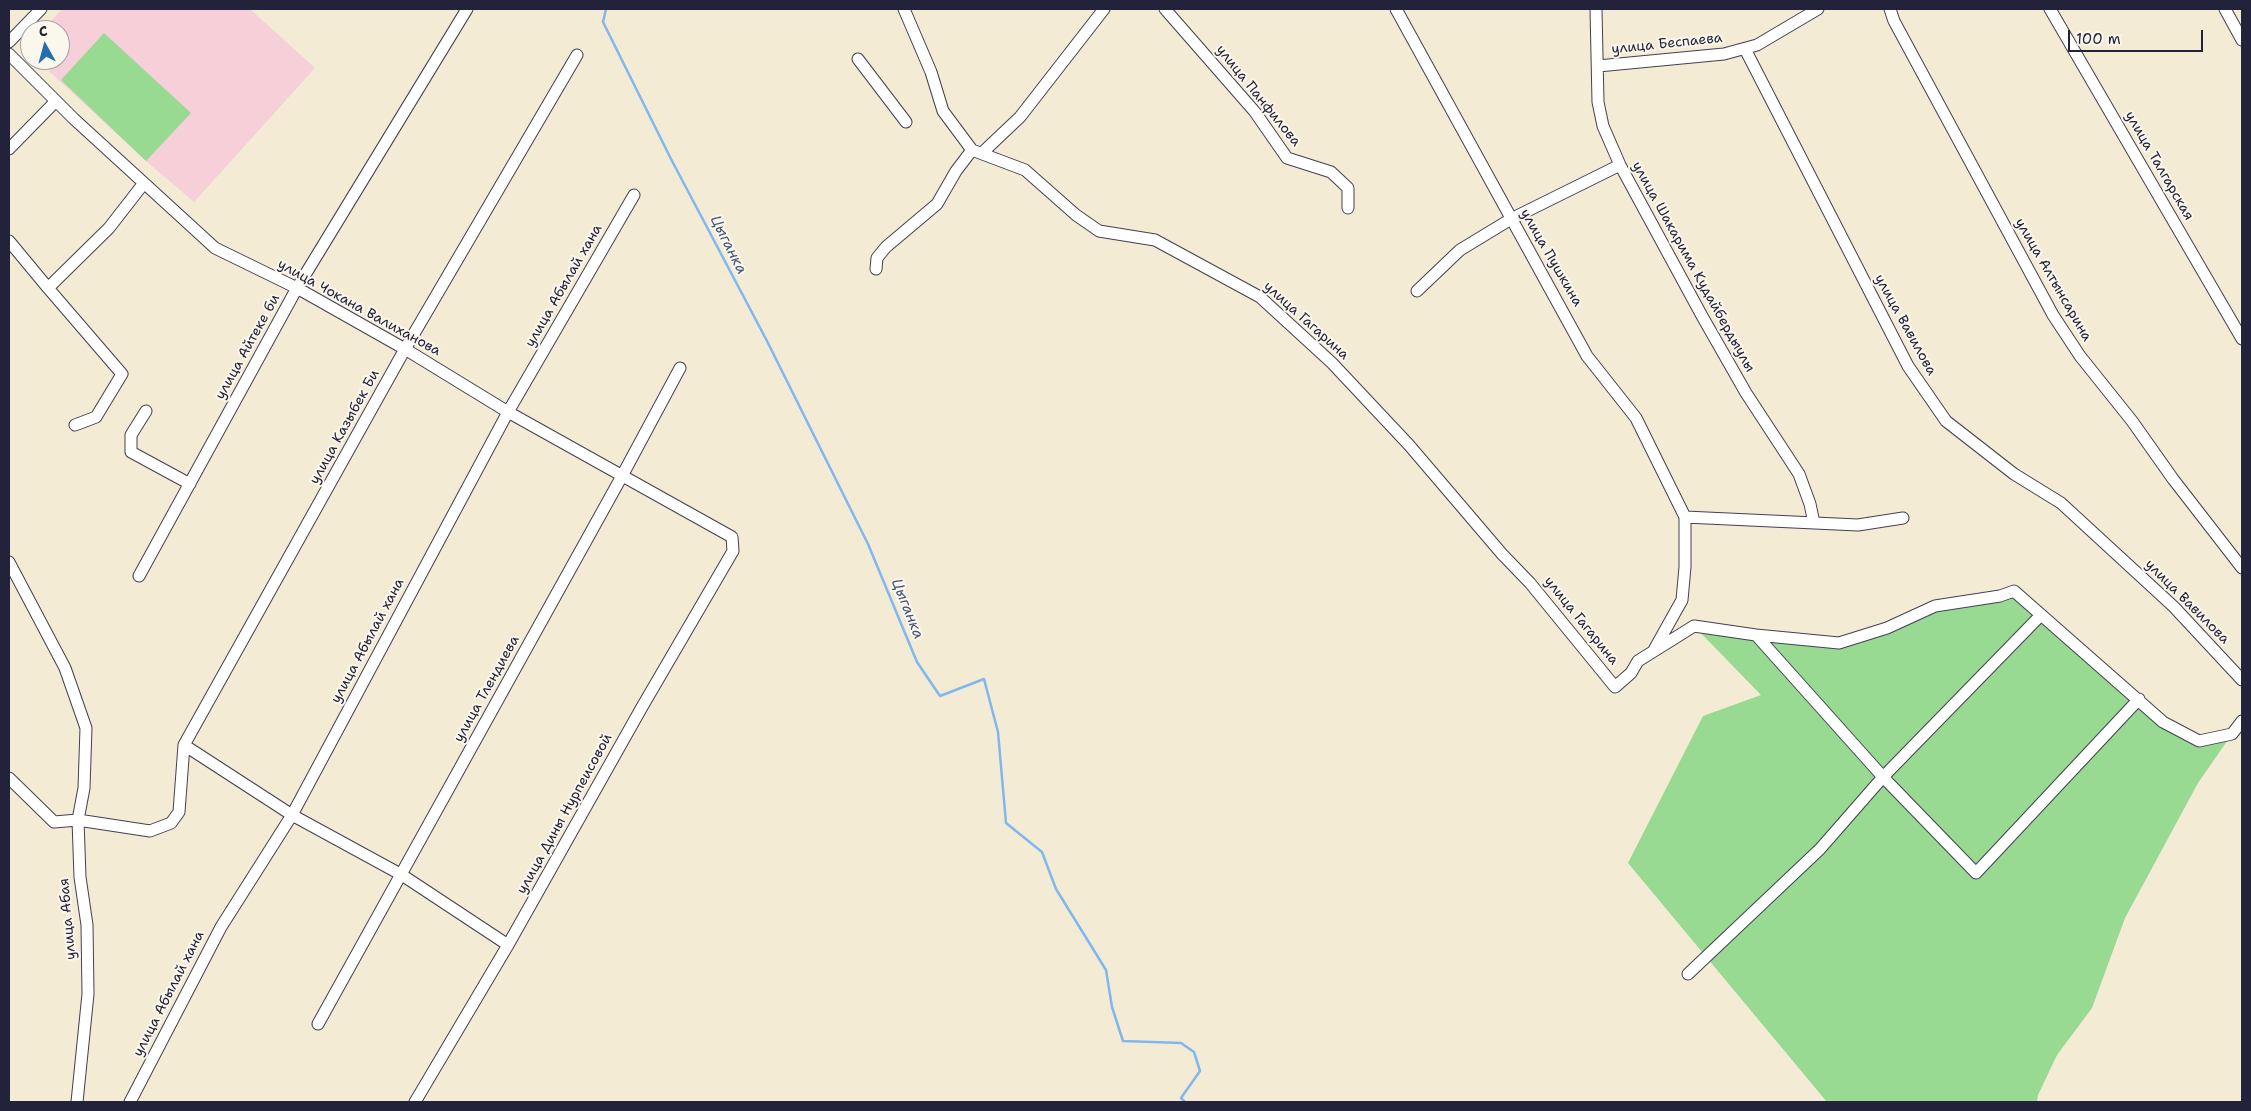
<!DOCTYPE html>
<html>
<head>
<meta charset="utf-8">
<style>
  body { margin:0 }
  #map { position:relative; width:2251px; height:1111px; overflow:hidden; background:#f4ebd5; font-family:"Shantell Sans",sans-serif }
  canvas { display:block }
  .frame { position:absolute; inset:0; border:10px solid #22223b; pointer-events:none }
  .north { position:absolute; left:20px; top:20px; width:50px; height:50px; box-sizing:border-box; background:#fbf7ec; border:1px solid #a4a2a5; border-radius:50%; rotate:353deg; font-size:14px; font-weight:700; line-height:20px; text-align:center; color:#22223b }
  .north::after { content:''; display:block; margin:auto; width:18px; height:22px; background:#1f6fb2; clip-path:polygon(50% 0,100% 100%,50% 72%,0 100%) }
  .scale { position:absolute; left:2068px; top:30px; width:135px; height:22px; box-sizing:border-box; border:2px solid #22223b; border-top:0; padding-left:6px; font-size:15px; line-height:18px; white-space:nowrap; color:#22223b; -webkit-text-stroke:4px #fbf7ec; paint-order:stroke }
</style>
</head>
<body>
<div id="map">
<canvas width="2251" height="1111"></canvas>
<div class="frame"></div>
<div class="north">С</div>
<div class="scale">100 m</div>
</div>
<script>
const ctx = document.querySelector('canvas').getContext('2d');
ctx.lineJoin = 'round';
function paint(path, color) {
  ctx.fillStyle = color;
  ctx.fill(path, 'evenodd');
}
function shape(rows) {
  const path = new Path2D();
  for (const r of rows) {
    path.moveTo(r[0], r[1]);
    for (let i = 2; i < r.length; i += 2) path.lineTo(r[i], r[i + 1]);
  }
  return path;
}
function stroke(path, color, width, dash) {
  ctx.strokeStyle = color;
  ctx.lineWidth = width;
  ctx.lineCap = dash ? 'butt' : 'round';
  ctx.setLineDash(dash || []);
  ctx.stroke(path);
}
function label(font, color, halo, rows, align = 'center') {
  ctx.font = font + ' "Shantell Sans",sans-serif';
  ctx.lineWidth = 4;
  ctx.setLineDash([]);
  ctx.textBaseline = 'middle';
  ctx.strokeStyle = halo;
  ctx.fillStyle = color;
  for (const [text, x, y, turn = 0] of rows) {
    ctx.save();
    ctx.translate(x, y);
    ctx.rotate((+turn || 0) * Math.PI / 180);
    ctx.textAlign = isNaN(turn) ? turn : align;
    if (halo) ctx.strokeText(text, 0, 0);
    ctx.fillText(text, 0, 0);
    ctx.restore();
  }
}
paint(shape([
  [62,9,250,9,315,68,194,202,146,161,37,60,60,60,60,30,43,30]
]), '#f6cfd8');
paint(shape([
  [104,33,191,113,146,161,61,80],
  [2014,591,2139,699,2199,741,2232,734,2198,783,2125,918,2092,1008,2057,1055,2038,1095,2037,1102,1827,1102,1628,863,1703,716,1761,695,1694,626,1839,643,1935,606]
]), '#98da91');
stroke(shape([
  [606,9,603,22,671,159,767,341,868,544,917,662,940,696,984,679,998,732,1006,823,1042,852,1056,889,1106,970,1112,1007,1123,1041,1181,1043,1194,1052,1200,1071,1181,1098,1185,1102]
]), '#80b7ef', 2.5);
const minor = shape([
  [904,9,931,72,943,111,972,150,1025,170,1076,215,1099,231,1155,240,1260,297,1332,363,1409,445,1502,554,1530,583,1615,687,1631,673,1638,661,1694,626,1756,635,1839,643,1887,628,1935,606,2000,596,2014,591,2163,722,2199,741,2232,734,2242,721],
  [1165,9,1255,112,1287,158,1331,172,1348,188,1348,208],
  [1396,9,1587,356,1636,418,1685,517,1685,567,1682,600,1654,650],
  [1596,9,1598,102,1603,126,1620,165,1702,316,1746,393,1799,474,1810,504,1814,523],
  [1890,9,1894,21,2053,315,2080,356,2132,421,2173,479,2242,568],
  [2050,9,2242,339],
  [2225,9,2242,40],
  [9,42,41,9],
  [1745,49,1908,366,1946,421,2014,474,2061,503,2174,607,2242,680],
  [9,54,74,119,215,248,297,288,405,349,508,412,732,537,733,551,642,707,508,945,415,1102],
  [858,59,906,122],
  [1598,66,1724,54,1757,45,1818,9],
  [9,149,56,101],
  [982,153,1020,117,1104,9],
  [9,241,48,288,109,228,144,183],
  [876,269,877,258,886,247,937,204,956,171,972,150],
  [48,288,122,374,96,417,75,425],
  [1417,291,1460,250,1511,219,1620,165],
  [146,411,131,435,131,452,190,484],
  [1685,517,1858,525,1903,518],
  [9,562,65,668,86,728,84,788,78,820,80,877,87,925,88,994,77,1102],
  [139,576,297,288,467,9],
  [2041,615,1883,777,1976,873,2139,699],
  [184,745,292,815,402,875,508,945],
  [9,778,54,822,78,820,150,831,171,823,179,812,184,745,405,349,577,55],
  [1688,974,1820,849,1883,777,1756,635],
  [318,1024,622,476,680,368],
  [130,1102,221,927,292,815,508,412,634,195]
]);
stroke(minor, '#424052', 13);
stroke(minor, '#fff', 11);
label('14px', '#22223b', '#fbf7ec', [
  ["улица Беспаева",1667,44,-6],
  ["улица Панфилова",1258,96,51],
  ["улица Талгарская",2159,166,60],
  ["улица Пушкина",1551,258,60],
  ["улица Шакарима Кудайбердыулы",1693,267,61],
  ["улица Алтынсарина",2053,280,60],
  ["улица Абылай хана",564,286,-60],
  ["улица Чокана Валиханова",359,308,29],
  ["улица Гагарина",1306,321,42],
  ["улица Вавилова",1905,325,61],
  ["улица Айтеке би",248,347,-61],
  ["улица Казыбек Би",345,427,-61],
  ["улица Вавилова",2187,602,45],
  ["улица Гагарина",1581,621,51],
  ["улица Абылай хана",368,641,-62],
  ["улица Тлендиева",487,689,-61],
  ["улица Дины Нурпеисовой",565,814,-61],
  ["улица Абая",68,919,-95],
  ["улица Абылай хана",169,994,-63]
]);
label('italic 15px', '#43567a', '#fbf7ec', [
  ["Цыганка",728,245,63],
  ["Цыганка",907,609,68]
]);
</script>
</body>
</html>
